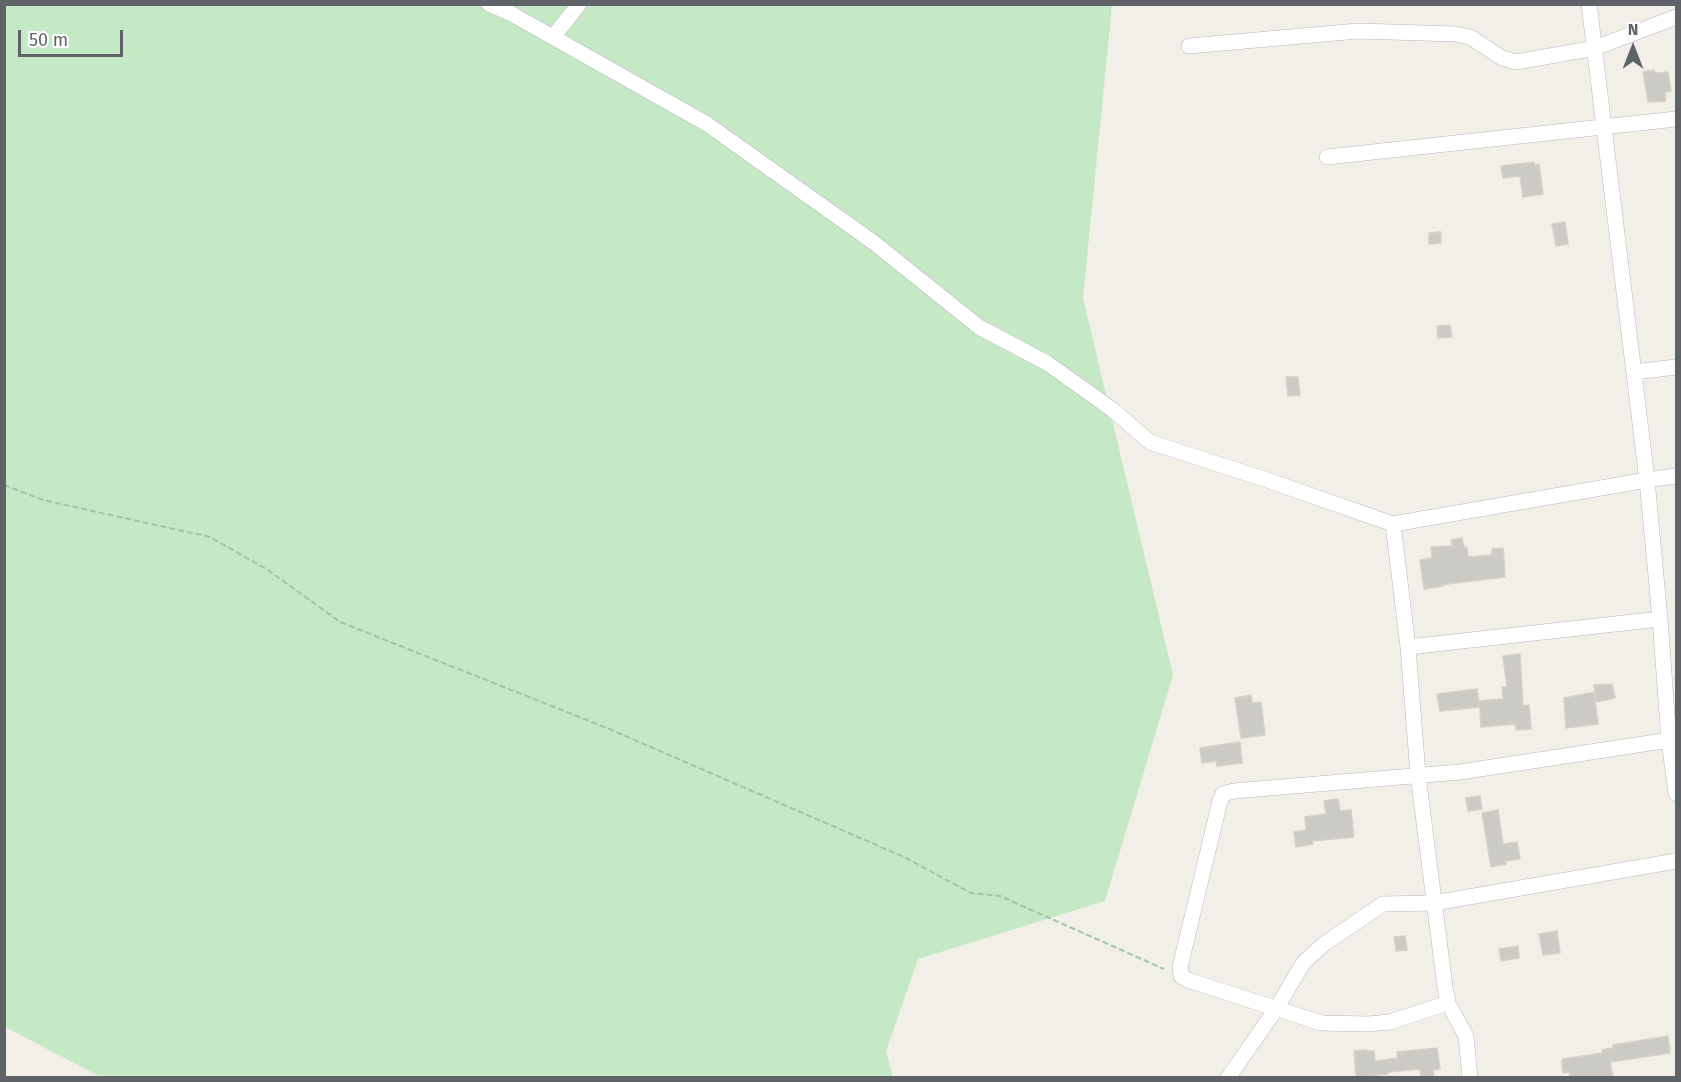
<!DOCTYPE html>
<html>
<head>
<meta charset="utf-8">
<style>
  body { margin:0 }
  #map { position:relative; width:1681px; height:1082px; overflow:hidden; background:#f1efe8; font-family:"Fira Sans",sans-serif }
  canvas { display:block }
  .frame { position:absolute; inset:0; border:6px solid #5f6368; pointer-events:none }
  .north { position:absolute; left:1603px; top:18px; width:60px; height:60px; -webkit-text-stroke:4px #fff; paint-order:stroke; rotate:0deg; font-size:16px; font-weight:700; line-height:24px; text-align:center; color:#5f6368 }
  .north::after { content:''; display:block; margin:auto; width:21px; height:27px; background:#5f6368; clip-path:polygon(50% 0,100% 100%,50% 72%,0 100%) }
  .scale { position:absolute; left:18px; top:30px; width:105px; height:27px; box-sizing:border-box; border:3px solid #5f6368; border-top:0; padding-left:8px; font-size:18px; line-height:21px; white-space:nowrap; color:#5f6368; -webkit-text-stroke:4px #fff; paint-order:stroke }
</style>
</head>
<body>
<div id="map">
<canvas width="1681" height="1082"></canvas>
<div class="frame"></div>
<div class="north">N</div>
<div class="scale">50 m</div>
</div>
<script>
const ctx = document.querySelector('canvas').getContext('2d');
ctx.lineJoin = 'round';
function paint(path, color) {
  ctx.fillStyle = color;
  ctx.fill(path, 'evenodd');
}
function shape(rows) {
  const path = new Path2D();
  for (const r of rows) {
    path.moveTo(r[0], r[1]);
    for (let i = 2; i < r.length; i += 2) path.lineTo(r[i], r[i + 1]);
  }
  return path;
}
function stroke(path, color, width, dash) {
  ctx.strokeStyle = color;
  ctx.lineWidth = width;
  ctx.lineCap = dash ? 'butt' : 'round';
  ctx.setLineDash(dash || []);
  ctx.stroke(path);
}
paint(shape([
  [4,5,1112,5,1083,298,1173,675,1105,901,918,959,886,1051,893,1077,143,1078,97,1075,5,1027]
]), '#c5e8c5');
const building = shape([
  [1654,70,1655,73,1668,72,1671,91,1665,92,1666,101,1648,102,1643,72,1654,70],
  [1534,162,1534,165,1539,164,1543,194,1523,197,1520,176,1503,178,1501,166,1534,162],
  [1565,222,1568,244,1556,246,1552,224,1565,222],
  [1441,232,1441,243,1429,244,1429,233,1441,232],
  [1450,325,1452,337,1438,338,1437,326,1450,325],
  [1286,377,1298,377,1300,395,1288,396,1286,377],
  [1462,538,1464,548,1467,547,1468,557,1492,555,1492,549,1503,548,1505,577,1447,584,1438,587,1424,589,1420,560,1432,558,1431,547,1452,546,1451,540,1462,538],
  [1520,654,1523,706,1529,705,1531,729,1516,730,1515,724,1481,727,1480,707,1440,711,1437,694,1477,689,1479,702,1479,701,1503,699,1502,687,1507,687,1503,656,1520,654],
  [1612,684,1615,698,1596,702,1594,685,1612,684],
  [1594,692,1598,724,1566,728,1564,698,1594,692],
  [1251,695,1252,703,1261,702,1265,735,1241,738,1235,698,1251,695],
  [1240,742,1242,763,1217,766,1216,761,1202,763,1200,748,1240,742],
  [1480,796,1482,809,1468,811,1466,798,1480,796],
  [1338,799,1340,811,1351,810,1354,837,1312,841,1313,844,1296,847,1294,832,1306,830,1305,817,1326,814,1324,801,1338,799],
  [1498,810,1503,844,1517,842,1520,859,1505,861,1506,864,1491,867,1482,813,1498,810],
  [1557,931,1560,953,1543,955,1539,934,1557,931],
  [1405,936,1407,950,1396,951,1394,937,1405,936],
  [1518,946,1519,958,1501,961,1499,949,1518,946],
  [1668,1036,1670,1053,1610,1062,1613,1077,1570,1077,1569,1072,1563,1073,1562,1060,1563,1059,1603,1053,1602,1050,1613,1048,1613,1045,1668,1036],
  [1437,1048,1440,1069,1433,1070,1434,1077,1421,1077,1420,1069,1388,1072,1388,1074,1370,1076,1370,1077,1356,1077,1354,1051,1366,1050,1366,1051,1374,1051,1375,1061,1398,1058,1397,1052,1437,1048]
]);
paint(building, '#cccac5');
stroke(building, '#d6d1c6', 1.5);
const minor = shape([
  [489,4,510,13,707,124,873,242,979,327,1047,363,1113,410,1150,442,1267,480,1393,524,1647,480,1676,476],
  [1589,4,1647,480,1660,619,1669,741,1676,793],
  [553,37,579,4],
  [1189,46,1358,31,1456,34,1470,37,1502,58,1516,62,1595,48,1676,17],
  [1327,157,1676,119],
  [1634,372,1676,367],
  [1393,524,1408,647,1418,775,1445,987,1448,1003,1466,1036,1470,1078],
  [1408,647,1660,619],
  [1448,1003,1390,1022,1368,1024,1321,1023,1188,980,1181,976,1180,967,1220,801,1223,794,1234,791,1460,772,1676,739],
  [1228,1078,1276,1009,1304,962,1324,944,1383,904,1434,903,1676,861]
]);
stroke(minor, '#b5b8bc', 16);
stroke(shape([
  [4,485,43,500,210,537,268,570,340,622,607,728,904,857,971,893,1000,896,1164,969]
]), '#9cc7a9', 2, [6, 3]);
stroke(minor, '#fff', 15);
</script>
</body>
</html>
